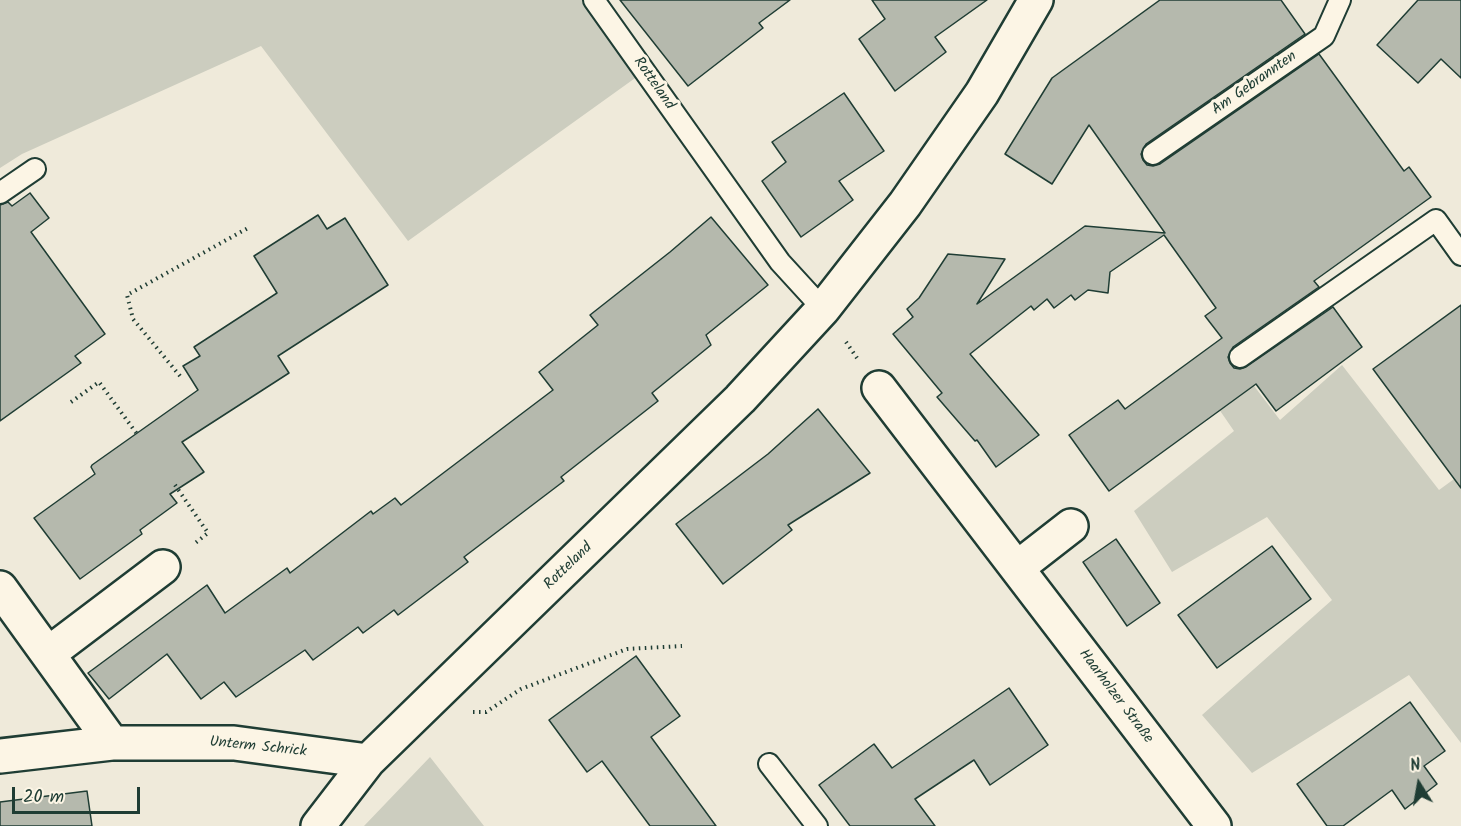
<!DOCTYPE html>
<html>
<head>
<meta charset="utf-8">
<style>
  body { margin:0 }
  #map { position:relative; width:1461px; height:826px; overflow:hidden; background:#efeada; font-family:Kalam,sans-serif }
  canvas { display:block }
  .north { position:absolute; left:1389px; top:754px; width:60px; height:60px; -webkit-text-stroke:4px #fcf5e5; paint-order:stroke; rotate:349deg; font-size:16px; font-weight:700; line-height:24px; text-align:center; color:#1f3d34 }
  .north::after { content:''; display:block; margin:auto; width:21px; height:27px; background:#1f3d34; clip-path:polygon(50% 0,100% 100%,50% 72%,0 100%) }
  .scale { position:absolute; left:12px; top:787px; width:128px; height:27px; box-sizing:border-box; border:3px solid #1f3d34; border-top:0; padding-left:8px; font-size:18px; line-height:21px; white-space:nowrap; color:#1f3d34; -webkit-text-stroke:4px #fcf5e5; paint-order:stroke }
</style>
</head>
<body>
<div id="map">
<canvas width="1461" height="826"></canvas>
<div class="north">N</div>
<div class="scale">20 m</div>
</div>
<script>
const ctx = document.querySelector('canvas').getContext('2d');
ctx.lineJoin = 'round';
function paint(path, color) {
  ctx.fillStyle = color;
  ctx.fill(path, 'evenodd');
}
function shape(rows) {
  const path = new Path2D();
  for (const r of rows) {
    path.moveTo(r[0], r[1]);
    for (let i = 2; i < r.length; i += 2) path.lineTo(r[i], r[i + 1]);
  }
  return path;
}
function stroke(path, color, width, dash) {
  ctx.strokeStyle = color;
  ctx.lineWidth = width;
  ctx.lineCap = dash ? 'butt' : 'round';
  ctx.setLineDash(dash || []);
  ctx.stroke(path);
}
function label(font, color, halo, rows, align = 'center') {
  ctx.font = font + ' Kalam,sans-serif';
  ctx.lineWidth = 6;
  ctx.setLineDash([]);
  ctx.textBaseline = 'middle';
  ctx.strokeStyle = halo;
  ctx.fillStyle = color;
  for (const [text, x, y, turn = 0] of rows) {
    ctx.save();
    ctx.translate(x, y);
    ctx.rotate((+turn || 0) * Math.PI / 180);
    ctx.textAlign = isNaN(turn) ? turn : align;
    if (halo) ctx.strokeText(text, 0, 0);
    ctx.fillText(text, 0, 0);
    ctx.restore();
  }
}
paint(shape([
  [0,0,583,0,638,76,408,241,261,46,22,154,0,168],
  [1342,365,1439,490,1461,474,1461,743,1409,675,1252,773,1202,715,1332,600,1267,517,1172,572,1134,511,1234,431,1214,402,1248,378,1280,420],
  [430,757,484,826,364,826]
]), '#cccdbf');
const building = shape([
  [620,0,790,0,759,23,763,28,688,86,620,0],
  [872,0,987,0,935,37,946,52,895,91,859,39,885,19,872,0],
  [1160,0,1281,0,1305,34,1146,144,1141,154,1143,160,1147,165,1153,166,1160,164,1319,54,1404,171,1409,167,1431,197,1314,281,1319,287,1233,347,1228,357,1230,363,1234,368,1240,369,1246,367,1333,307,1362,347,1276,411,1256,384,1109,491,1069,435,1118,400,1125,409,1222,338,1205,316,1216,308,1164,235,1110,272,1108,293,1088,290,1075,300,1071,295,1054,308,1047,299,1034,310,1031,306,970,354,1039,435,996,467,977,440,975,441,937,397,942,393,893,334,913,317,907,309,919,298,948,254,1005,259,977,304,1085,226,1165,233,1089,125,1052,184,1005,154,1052,78,1160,0],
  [1418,0,1461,0,1461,78,1441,59,1418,83,1377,45,1418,0],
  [844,93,884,151,839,181,853,200,801,237,762,181,786,162,772,142,844,93],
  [30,193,49,218,31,232,105,334,75,356,81,363,0,421,0,205,8,202,12,206,30,193],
  [318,215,327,229,345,218,388,285,278,356,289,373,182,442,204,472,170,494,177,503,140,530,142,534,80,579,34,518,95,474,91,467,92,465,198,390,183,366,200,356,194,347,277,293,254,256,318,215],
  [711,217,768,285,706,335,711,345,652,393,658,401,561,477,564,481,464,557,468,562,398,615,394,610,363,633,358,627,313,660,305,650,236,697,224,682,201,699,167,654,109,699,88,673,207,585,225,613,287,568,290,573,371,511,373,514,395,498,401,505,553,390,539,372,598,325,590,315,670,252,711,217],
  [1461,305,1461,488,1373,369,1461,305],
  [818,409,870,473,788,525,792,530,723,584,676,524,768,454,818,409],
  [1116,539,1160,603,1127,626,1083,562,1116,539],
  [1272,546,1311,599,1217,668,1178,615,1272,546],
  [636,656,680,716,651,737,716,826,650,826,602,761,587,772,549,720,636,656],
  [1009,688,1048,745,990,785,974,760,915,799,935,826,850,826,819,785,874,744,892,768,1009,688],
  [1410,702,1445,751,1424,766,1437,784,1405,809,1392,790,1343,826,1327,826,1297,784,1410,702],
  [87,791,92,826,0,826,0,802,87,791]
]);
paint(building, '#b5b9ad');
stroke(building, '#1f3d34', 1.5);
const lane = shape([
  [594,0,780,262,823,309],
  [1153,154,1324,36,1340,0],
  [0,193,35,169],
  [1240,357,1436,220,1461,255],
  [769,764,817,826]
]);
const street = shape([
  [879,388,1214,826],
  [1017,568,1071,526],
  [0,588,112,743],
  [48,654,163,567],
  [0,756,112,743,234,743,368,761],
  [318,826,368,761,740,399,823,309,905,204,982,93,1036,0]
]);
stroke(lane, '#1f3d34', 24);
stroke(street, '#1f3d34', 38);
stroke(shape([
  [846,342,857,358],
  [180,376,133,319,127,295,248,228],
  [71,402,99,382,137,434],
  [175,485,208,533,194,544],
  [473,712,486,712,521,689,627,649,682,646]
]), '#1f3d34', 4, [1.5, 4.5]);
stroke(lane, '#fcf5e5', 20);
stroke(street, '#fcf5e5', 33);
label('15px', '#1f3d34', '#fcf5e5', [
  ["Rotteland",653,84,55],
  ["Am Gebrannten",1255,84,-35],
  ["Rotteland",569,567,-44],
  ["Haarholzer Straße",1115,697,53],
  ["Unterm Schrick",258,748,6]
]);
</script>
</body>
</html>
